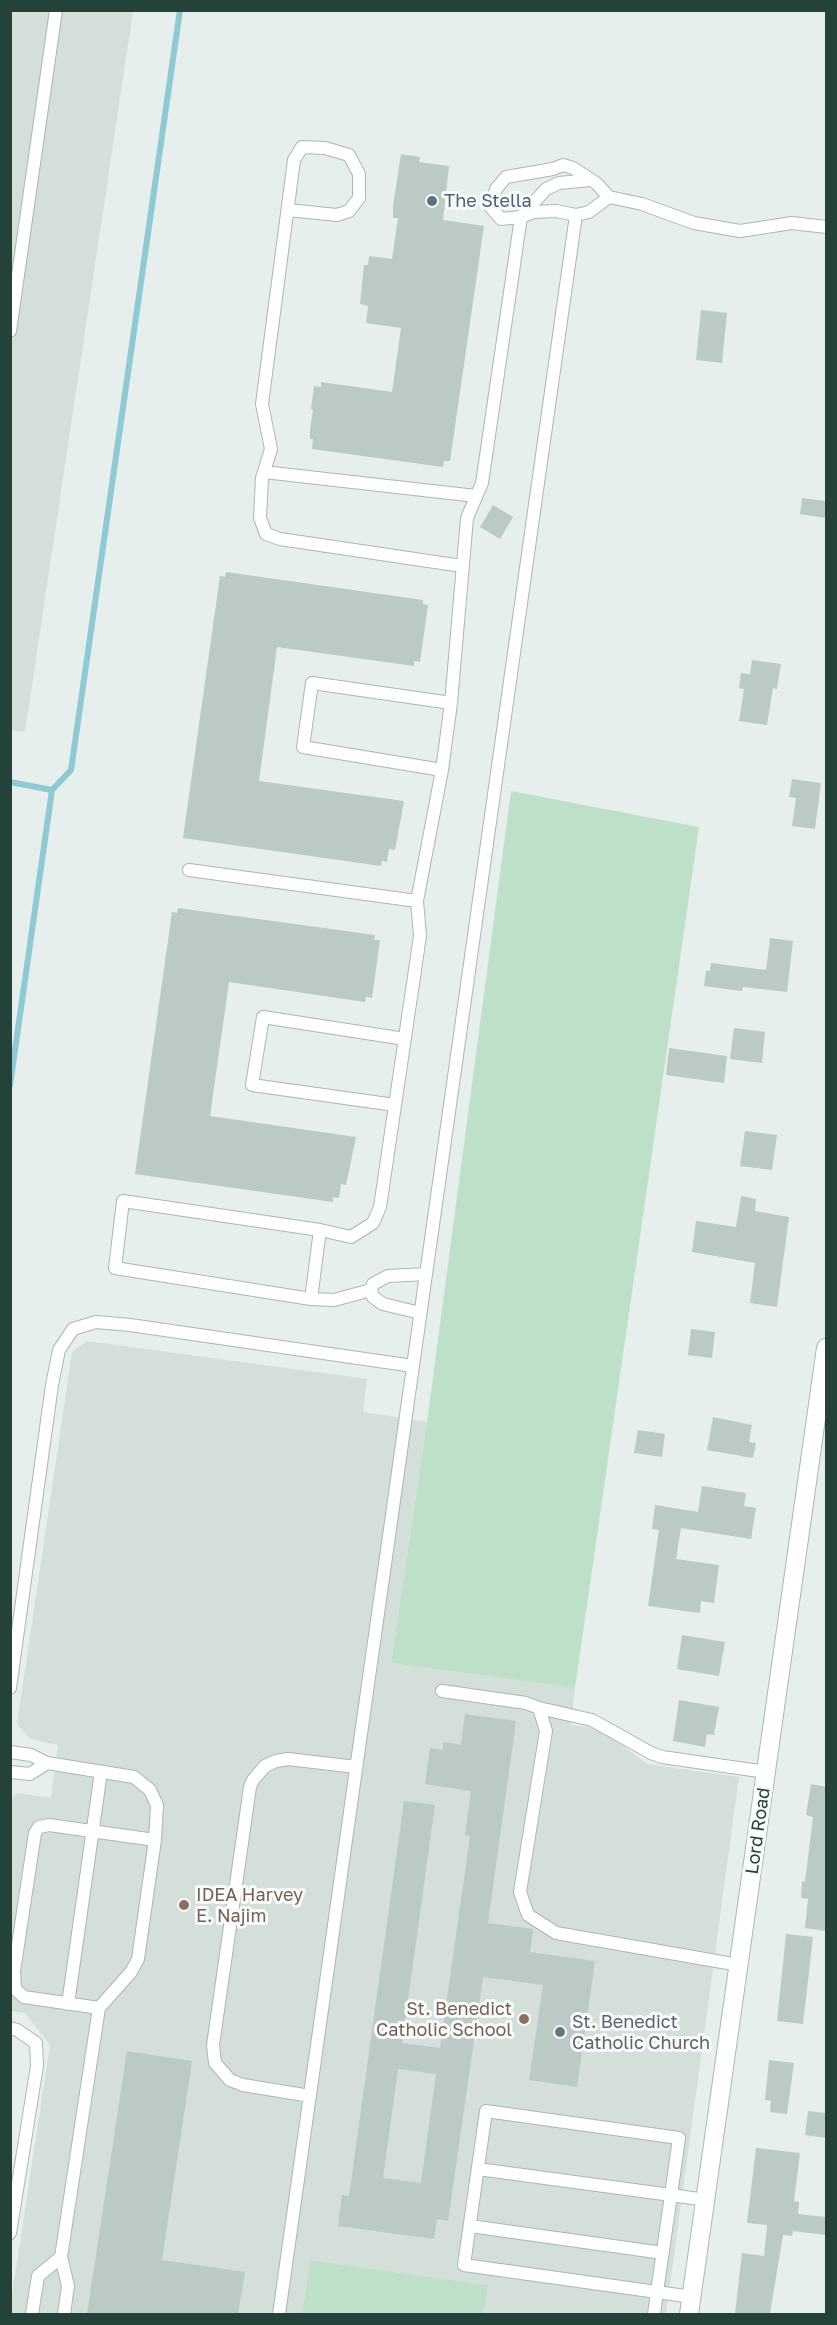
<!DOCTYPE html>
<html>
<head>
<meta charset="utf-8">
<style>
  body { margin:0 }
  #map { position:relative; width:837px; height:2325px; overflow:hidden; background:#e6efeb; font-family:"Golos Text",sans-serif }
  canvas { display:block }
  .frame { position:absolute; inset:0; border:12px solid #24423a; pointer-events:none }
</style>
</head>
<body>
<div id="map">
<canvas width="837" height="2325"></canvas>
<div class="frame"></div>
</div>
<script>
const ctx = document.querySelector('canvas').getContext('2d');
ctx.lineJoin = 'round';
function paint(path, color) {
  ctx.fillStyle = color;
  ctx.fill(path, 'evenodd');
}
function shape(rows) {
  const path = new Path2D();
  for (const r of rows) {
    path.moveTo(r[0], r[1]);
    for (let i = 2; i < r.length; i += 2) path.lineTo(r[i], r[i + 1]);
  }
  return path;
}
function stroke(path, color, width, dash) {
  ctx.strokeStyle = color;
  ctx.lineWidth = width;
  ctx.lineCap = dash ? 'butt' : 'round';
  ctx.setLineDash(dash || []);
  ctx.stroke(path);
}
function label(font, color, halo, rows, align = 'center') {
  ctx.font = font + ' "Golos Text",sans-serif';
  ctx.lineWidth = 6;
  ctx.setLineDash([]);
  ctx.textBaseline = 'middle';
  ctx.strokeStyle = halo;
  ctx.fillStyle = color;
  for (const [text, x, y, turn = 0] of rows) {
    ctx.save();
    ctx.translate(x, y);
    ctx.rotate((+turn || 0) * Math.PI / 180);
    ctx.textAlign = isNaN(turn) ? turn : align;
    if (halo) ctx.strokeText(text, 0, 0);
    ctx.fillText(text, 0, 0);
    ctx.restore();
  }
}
paint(shape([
  [10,11,133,11,25,732,10,730],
  [87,1341,367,1379,363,1412,427,1422,391,1663,575,1688,571,1725,601,1729,647,1764,739,1777,666,2314,484,2314,488,2285,310,2260,302,2314,11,2314,11,2301,50,2045,25,2013,11,2011,11,1799,17,1793,51,1798,58,1745,30,1739,17,1724,72,1352]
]), '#d4dfda');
paint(shape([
  [511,791,699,827,575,1688,391,1663,427,1422],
  [310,2260,488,2285,484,2314,302,2314]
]), '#bfe0c8');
stroke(shape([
  [10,782,52,790,71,770,180,10],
  [10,1085,52,790]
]), '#8ec9d4', 6);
paint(shape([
  [401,154,420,157,419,162,449,166,443,220,484,226,450,461,444,461,443,467,312,449,313,439,310,439,310,430,313,410,311,409,314,386,321,387,321,382,392,392,401,328,366,323,368,306,360,304,364,265,368,265,369,256,392,259,398,218,393,218,393,206],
  [701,310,727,313,722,363,696,360],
  [802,498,826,501,826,518,800,514],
  [493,505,513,517,500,539,480,527],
  [226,572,423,600,423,604,428,605,420,662,414,661,414,666,277,647,259,781,404,801,395,850,389,849,387,862,382,861,381,866,183,838,220,576,225,577],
  [752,660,781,664,777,689,773,688,767,725,739,721,744,689,739,688,741,673,750,674],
  [792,779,821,783,815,829,792,826,796,798,789,797],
  [178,908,375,935,374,940,380,940,372,998,366,997,365,1002,229,982,210,1116,356,1137,346,1185,341,1184,339,1198,333,1197,333,1202,135,1174,172,912,177,913],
  [770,938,793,941,787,992,743,987,742,991,704,986,706,971,710,971,711,963,766,970],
  [734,1028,765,1032,762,1063,730,1059],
  [669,1048,727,1056,724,1083,666,1075],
  [745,1131,777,1135,772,1170,740,1166],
  [741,1196,756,1199,755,1211,789,1217,777,1307,750,1303,755,1263,692,1252,696,1221,736,1227],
  [691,1329,715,1332,712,1358,688,1355],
  [713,1417,752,1425,749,1442,756,1443,753,1458,707,1450],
  [638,1430,665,1434,662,1457,634,1453],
  [702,1486,746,1493,744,1506,756,1508,751,1539,681,1528,676,1559,719,1565,714,1603,701,1601,700,1613,648,1606,659,1530,652,1529,655,1505,698,1512],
  [682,1635,725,1642,719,1676,677,1669],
  [679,1700,719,1707,714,1735,707,1734,705,1747,673,1741],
  [465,1714,516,1721,488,1923,533,1929,530,1952,595,1961,577,2087,529,2080,543,1985,483,1977,448,2221,437,2219,434,2239,338,2226,342,2195,349,2196,404,1801,435,1805,402,2043,440,2048,470,1836,465,1835,471,1791,425,1784,430,1748,442,1750,444,1742,461,1745],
  [398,2069,436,2074,421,2183,383,2178],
  [811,1784,826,1787,826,1931,805,1928,808,1899,801,1898,802,1881,805,1882,813,1817,806,1815],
  [786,1934,813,1937,803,2024,777,2021],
  [127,2051,192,2061,162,2260,245,2272,238,2314,87,2314],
  [769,2060,794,2063,787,2114,770,2112,771,2101,765,2100],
  [808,2111,826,2113,826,2138,805,2135],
  [756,2148,800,2153,794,2201,799,2202,798,2214,826,2217,826,2235,793,2231,792,2236,783,2235,770,2314,735,2314,742,2253,764,2256,767,2225,747,2223]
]), '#bbcac4');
const lane = shape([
  [609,197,589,212,576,215,556,211,534,212,521,217,501,219,490,206,496,189,506,177,553,169,563,165,573,168,596,183,609,197,642,204,694,223,740,231,792,223,826,227],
  [288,210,337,215,349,211,359,198,359,174,349,155,325,148,302,147,294,160,262,404,271,449,262,478,260,518,266,534,280,539,462,566],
  [10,331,56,10],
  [264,472,476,496],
  [442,770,303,747,312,683,451,703],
  [189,870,417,901],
  [395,1105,252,1085,263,1017,405,1039],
  [320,1230,311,1299,115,1268,123,1201,320,1230,351,1237,373,1223,380,1207,420,936,417,901,442,770,451,703,467,518,482,483,521,217,546,189,559,183,590,180],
  [311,1299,334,1300,371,1290],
  [420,1313,383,1304,373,1297,371,1290,373,1284,388,1276,426,1274],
  [413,1366,576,215],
  [10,1688,52,1385,59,1350,73,1329,96,1322,130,1325,413,1366,279,2314],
  [442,1691,526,1703,539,1708,546,1731,520,1892,528,1915,556,1933,739,1965],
  [539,1708,592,1720,651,1753,662,1757,766,1772],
  [10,1752,31,1755,47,1763,134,1777,150,1790,157,1805,155,1840,138,1959,131,1972,99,2008,61,2257,68,2286,64,2314],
  [10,1772,30,1774,47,1763],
  [68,2004,101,1772],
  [99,2008,24,1997,15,1989,14,1971,35,1833,39,1827,49,1825,155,1840],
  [10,2028,17,2030,36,2043,37,2066,10,2233],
  [310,2096,243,2085,230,2080,215,2063,213,2045,250,1787,253,1780,265,1766,276,1761,288,1759,356,1767],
  [478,2169,671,2195,679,2138,486,2111,464,2265,657,2292,671,2195,706,2200],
  [470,2226,663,2253],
  [32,2314,38,2276,61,2257],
  [654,2314,657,2292,692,2297]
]);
const secondary = shape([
  [689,2314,826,1348]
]);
stroke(lane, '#a8b8b2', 14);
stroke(secondary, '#a4bbb3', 20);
stroke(lane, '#fff', 12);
stroke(secondary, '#fff', 18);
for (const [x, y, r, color] of [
  [432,201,6,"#5c6f8a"],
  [184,1905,6,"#8d6e63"],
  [524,2019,6,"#8d6e63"],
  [560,2032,6,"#6b7280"]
]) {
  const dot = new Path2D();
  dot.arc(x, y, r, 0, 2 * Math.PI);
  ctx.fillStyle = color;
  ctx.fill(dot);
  stroke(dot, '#f7fbf9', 2);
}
label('18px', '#4e5e75', '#f7fbf9', [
  ["The Stella",444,201]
], 'left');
label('18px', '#24423a', '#f7fbf9', [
  ["Lord Road",758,1831,-82]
]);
label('18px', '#785e54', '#f7fbf9', [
  ["IDEA Harvey",196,1895],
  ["E. Najim",196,1916],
  ["St. Benedict",512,2009,"right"],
  ["Catholic School",512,2030,"right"]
], 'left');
label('18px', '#5b616d', '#f7fbf9', [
  ["St. Benedict",572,2022],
  ["Catholic Church",572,2043]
], 'left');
</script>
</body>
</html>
